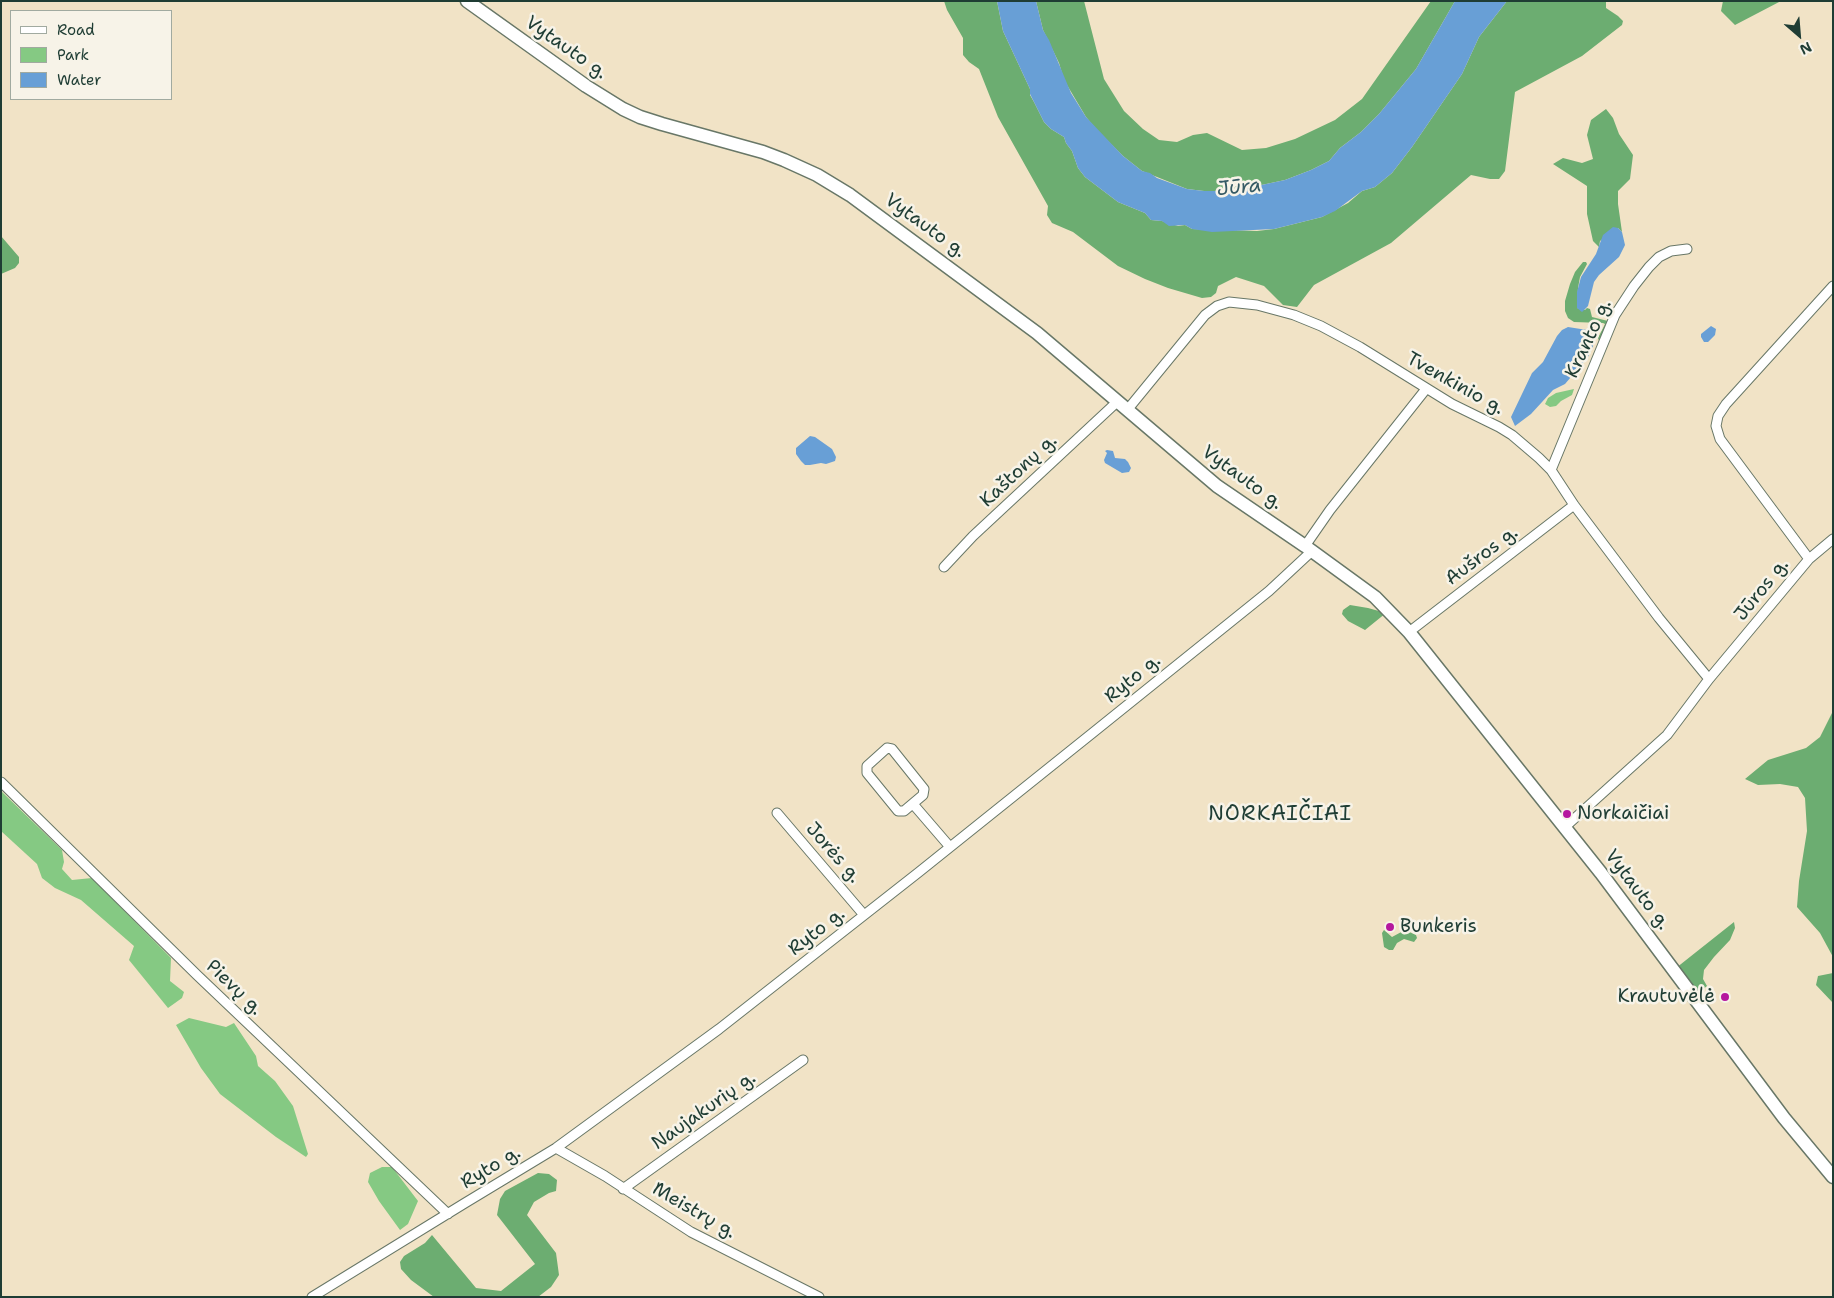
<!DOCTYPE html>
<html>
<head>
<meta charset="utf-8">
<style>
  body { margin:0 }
  #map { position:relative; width:1834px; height:1298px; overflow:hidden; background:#f1e3c6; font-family:"Shantell Sans",sans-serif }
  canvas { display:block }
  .frame { position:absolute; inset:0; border:2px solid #1f3d34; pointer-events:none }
  .legend { position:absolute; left:10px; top:10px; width:162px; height:90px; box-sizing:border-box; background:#f7f3e8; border:1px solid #a1aaa0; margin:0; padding:6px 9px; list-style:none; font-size:15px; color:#1f3d34 }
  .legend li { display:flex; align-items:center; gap:10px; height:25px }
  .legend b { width:25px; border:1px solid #a1aaa0 }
  .north { position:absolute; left:1774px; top:10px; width:50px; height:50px; -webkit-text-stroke:4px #f7f3e8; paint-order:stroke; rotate:153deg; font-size:14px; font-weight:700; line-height:20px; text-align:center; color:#1f3d34 }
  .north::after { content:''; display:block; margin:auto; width:18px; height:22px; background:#1f3d34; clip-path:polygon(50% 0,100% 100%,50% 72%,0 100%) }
</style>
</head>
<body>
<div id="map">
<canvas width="1834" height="1298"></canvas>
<div class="frame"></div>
<ul class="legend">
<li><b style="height:6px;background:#fff"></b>Road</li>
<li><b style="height:14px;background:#85c983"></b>Park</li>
<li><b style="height:14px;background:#689fd6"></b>Water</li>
</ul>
<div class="north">N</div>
</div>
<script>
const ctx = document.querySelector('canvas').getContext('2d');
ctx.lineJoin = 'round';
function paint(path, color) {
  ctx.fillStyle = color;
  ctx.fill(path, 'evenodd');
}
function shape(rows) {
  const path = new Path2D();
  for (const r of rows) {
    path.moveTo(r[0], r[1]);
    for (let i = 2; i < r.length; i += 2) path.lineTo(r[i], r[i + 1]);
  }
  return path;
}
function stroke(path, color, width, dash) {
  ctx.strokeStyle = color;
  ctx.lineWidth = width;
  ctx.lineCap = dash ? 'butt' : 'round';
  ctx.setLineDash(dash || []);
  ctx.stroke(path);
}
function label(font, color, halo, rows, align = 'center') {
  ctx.font = font + ' "Shantell Sans",sans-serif';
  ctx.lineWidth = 5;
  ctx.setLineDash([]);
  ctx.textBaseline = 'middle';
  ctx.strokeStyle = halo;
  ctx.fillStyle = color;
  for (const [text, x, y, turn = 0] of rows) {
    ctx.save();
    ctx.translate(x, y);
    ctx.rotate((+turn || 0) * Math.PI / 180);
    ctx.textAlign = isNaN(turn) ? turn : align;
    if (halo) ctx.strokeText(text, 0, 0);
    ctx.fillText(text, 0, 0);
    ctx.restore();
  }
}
paint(shape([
  [1574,389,1572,395,1561,401,1556,406,1550,407,1545,404,1548,398,1556,393],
  [1,791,62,850,64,862,62,869,72,880,92,878,171,958,170,981,184,992,182,998,168,1008,129,960,134,946,81,900,55,888,42,878,37,864,1,831],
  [189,1018,226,1027,234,1023,256,1056,258,1066,275,1081,293,1106,308,1154,306,1157,276,1137,220,1094,201,1068,176,1025],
  [382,1167,392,1167,418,1201,408,1224,400,1230,379,1201,368,1182,370,1173]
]), '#85c983');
paint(shape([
  [944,1,997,1,1003,31,1030,89,1030,95,1034,102,1044,122,1051,129,1064,137,1066,143,1072,151,1078,168,1085,177,1118,202,1145,213,1151,220,1162,221,1178,226,1185,225,1192,229,1257,231,1274,229,1322,217,1348,203,1362,191,1375,187,1392,173,1412,147,1462,74,1479,37,1507,1,1606,1,1606,8,1618,16,1623,21,1622,25,1582,56,1515,92,1505,171,1499,179,1490,179,1471,175,1391,243,1314,285,1297,307,1283,305,1264,286,1236,277,1218,286,1216,293,1211,297,1202,298,1168,288,1145,279,1118,266,1073,232,1052,223,1047,215,1048,206,998,117,979,69,969,62,963,55,963,38,947,10],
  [1036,1,1084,1,1104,79,1124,111,1143,129,1159,140,1177,142,1193,135,1207,133,1242,150,1266,148,1295,139,1335,120,1362,99,1431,1,1455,1,1416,69,1379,114,1361,132,1340,148,1329,161,1311,170,1285,180,1252,187,1226,191,1204,191,1187,189,1142,171,1123,156,1095,128,1086,117,1064,80,1059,63,1043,30],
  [1723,1,1781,1,1735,25,1721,11],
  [1606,109,1613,118,1619,134,1633,155,1630,179,1618,191,1618,204,1622,232,1618,228,1600,241,1599,247,1593,241,1587,214,1587,186,1553,164,1563,158,1582,163,1593,159,1587,135,1591,120],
  [1,236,19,257,19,263,15,268,1,274],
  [1583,262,1586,262,1587,264,1580,277,1578,288,1577,308,1585,310,1587,308,1590,309,1592,317,1608,321,1601,339,1599,341,1598,338,1605,324,1603,323,1574,322,1568,318,1565,311,1565,301,1570,284,1575,272],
  [1350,605,1368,608,1386,613,1365,630,1348,621,1342,614,1343,610],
  [1833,711,1833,957,1820,933,1797,907,1799,881,1807,831,1805,798,1798,787,1780,784,1758,785,1745,779,1768,760,1806,748,1820,737],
  [1734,922,1735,928,1730,940,1714,957,1704,970,1703,979,1707,986,1696,995,1676,968],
  [1384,930,1392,937,1405,930,1416,935,1417,938,1414,942,1404,939,1397,943,1393,950,1389,950,1384,947,1382,933],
  [1833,973,1833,1003,1816,985,1818,976],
  [538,1173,549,1174,557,1180,556,1191,549,1193,534,1202,527,1215,556,1253,559,1275,551,1287,538,1297,434,1297,411,1280,401,1269,400,1262,404,1256,425,1243,432,1235,476,1288,501,1291,535,1264,497,1215,500,1199,505,1191]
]), '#6cad71');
paint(shape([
  [997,1,1036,1,1043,30,1049,40,1071,93,1086,117,1123,156,1142,171,1150,173,1157,178,1187,189,1204,191,1226,191,1252,187,1285,180,1311,170,1329,161,1340,148,1361,132,1379,114,1416,69,1455,1,1507,1,1479,37,1462,74,1412,147,1392,173,1375,187,1362,191,1335,211,1322,217,1274,229,1212,232,1192,229,1185,225,1169,226,1162,221,1151,220,1145,213,1118,202,1085,177,1078,168,1072,151,1066,143,1064,137,1051,129,1044,122,1030,94,1030,89,1003,31],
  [1613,227,1618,228,1622,232,1625,245,1619,257,1599,275,1594,282,1588,306,1582,312,1577,308,1577,292,1581,277,1596,254,1603,235],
  [1711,326,1716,329,1715,335,1708,342,1704,342,1701,337,1701,334],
  [1568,327,1587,330,1591,333,1593,346,1588,357,1565,384,1553,390,1531,414,1515,426,1511,417,1532,373,1543,362,1557,336,1562,330],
  [810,436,815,437,832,449,836,457,835,461,826,464,821,463,810,465,805,465,801,461,796,454,796,448],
  [1107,450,1113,451,1115,458,1125,459,1128,462,1131,468,1129,472,1122,473,1105,463,1104,460,1107,453,1105,451]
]), '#689fd6');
const street = shape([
  [1128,409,1205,315,1217,306,1229,302,1257,305,1294,315,1321,326,1360,347,1452,404,1499,427,1512,435,1539,458,1551,470,1574,505,1659,618,1709,679],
  [1551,470,1615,315,1634,286,1649,267,1659,257,1671,251,1687,249],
  [1305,546,1330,510,1426,389],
  [1809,559,1720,439,1716,426,1718,416,1726,404,1833,286],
  [944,567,973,536,1118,401],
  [1409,632,1574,505],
  [887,748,892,749,924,789,923,795,904,811,898,811,867,773,867,766,887,748],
  [1,782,197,975,448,1214],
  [913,804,950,847],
  [777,813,864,915],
  [1565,827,1667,735,1709,679,1809,559,1833,539],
  [556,1148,605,1176,691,1232,819,1297],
  [623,1189,803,1060],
  [312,1297,465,1203,556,1148,719,1029,919,872,1095,731,1269,591,1312,551]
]);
const secondary = shape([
  [467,1,586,86,623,109,640,117,662,124,763,152,784,160,817,175,850,195,1037,333,1217,486,1305,546,1375,597,1409,632,1601,873,1784,1118,1833,1177]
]);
stroke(street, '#687767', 11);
stroke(secondary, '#687767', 15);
stroke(street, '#fff', 9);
stroke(secondary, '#fff', 12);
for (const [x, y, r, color] of [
  [1567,814,5,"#b5179e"],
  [1390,927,5,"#b5179e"],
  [1725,997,5,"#b5179e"]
]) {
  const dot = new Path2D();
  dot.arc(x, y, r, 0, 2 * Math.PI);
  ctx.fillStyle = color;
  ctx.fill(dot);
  stroke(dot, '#f7f3e8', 2);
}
label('19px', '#1f3d34', '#f7f3e8', [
  ["Vytauto g.",566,48,35],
  ["Vytauto g.",925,226,36],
  ["Kranto g.",1589,339,-65],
  ["Tvenkinio g.",1455,384,29],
  ["Kaštonų g.",1019,471,-43],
  ["Vytauto g.",1242,478,36],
  ["Aušros g.",1482,556,-37],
  ["Jūros g.",1762,590,-51],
  ["Ryto g.",1133,679,-39],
  ["Jorės g.",833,853,49],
  ["Vytauto g.",1637,890,53],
  ["Ryto g.",817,932,-38],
  ["Pievų g.",234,988,44],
  ["Naujakurių g.",704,1111,-35],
  ["Ryto g.",491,1168,-31],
  ["Meistrų g.",694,1211,30]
]);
label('19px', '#1f3d34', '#f7f3e8', [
  ["Norkaičiai",1577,814],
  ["Bunkeris",1400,927],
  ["Krautuvėlė",1715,997,"right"]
], 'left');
label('italic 20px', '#355a65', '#f7f3e8', [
  ["Jūra",1239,188,-5]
]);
ctx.letterSpacing = '1px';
label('21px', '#1f3d34', '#f7f3e8', [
  ["NORKAIČIAI",1280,815]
]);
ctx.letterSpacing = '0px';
</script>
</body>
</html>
